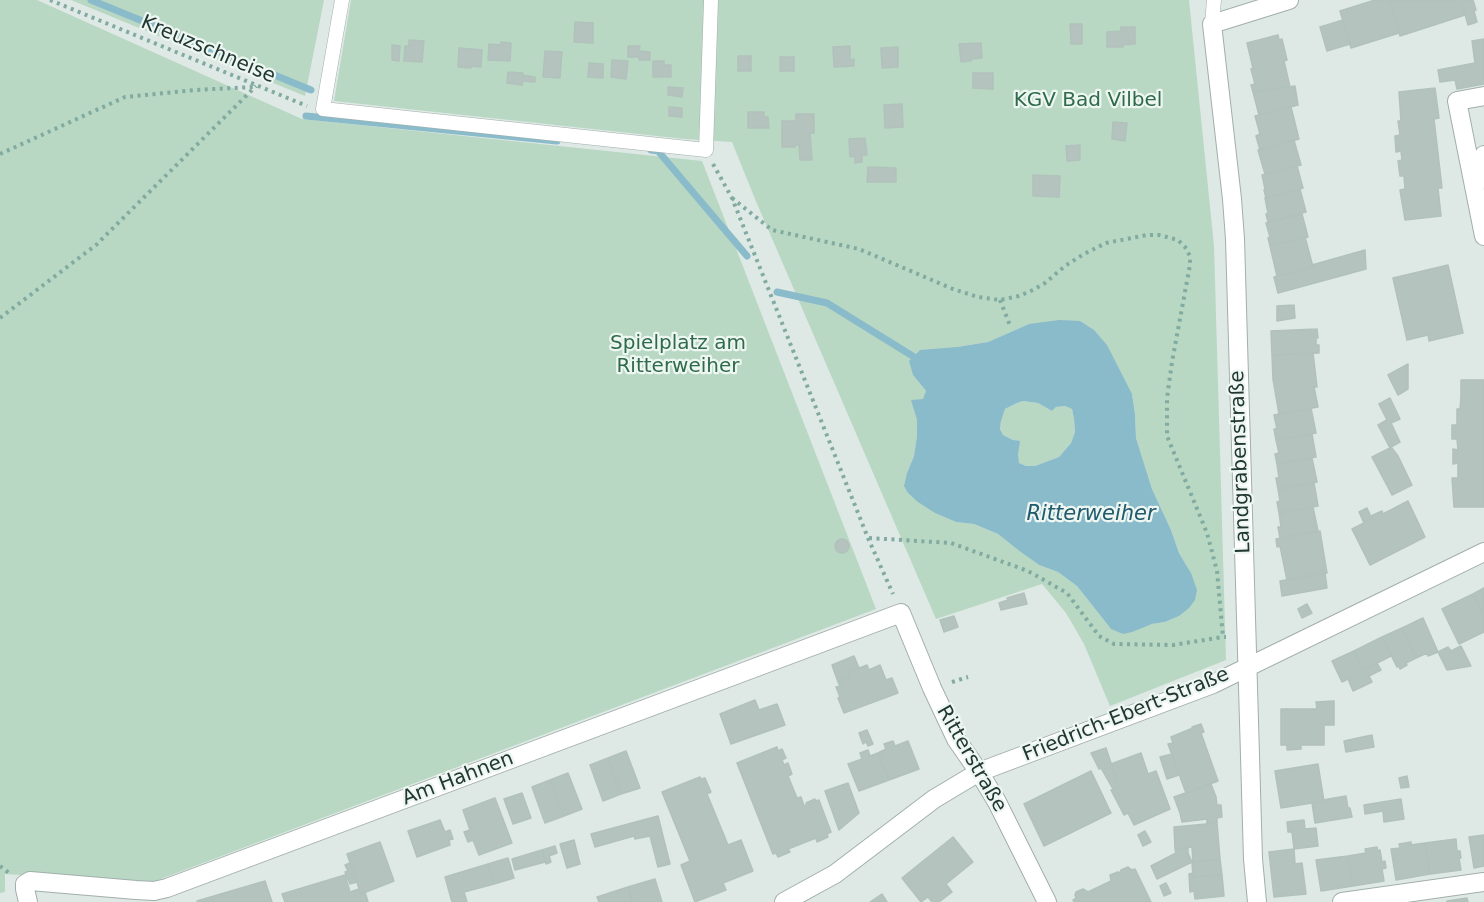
<!DOCTYPE html>
<html>
<head>
<meta charset="utf-8">
<style>
  body { margin:0 }
  canvas { display:block; background:#dee8e5 }
</style>
</head>
<body>
<canvas width="1484" height="902"></canvas>
<script>
const ctx = document.querySelector('canvas').getContext('2d');
ctx.lineJoin = 'round';
function paint(path, color) {
  ctx.fillStyle = color;
  ctx.fill(path, 'evenodd');
}
function shape(rows) {
  const path = new Path2D();
  for (const r of rows) {
    if (r.length === 3) {
      path.moveTo(r[0] + r[2], r[1]);
      path.arc(r[0], r[1], r[2], 0, 2 * Math.PI);
      continue;
    }
    path.moveTo(r[0], r[1]);
    for (let i = 2; i < r.length; i += 2) path.lineTo(r[i], r[i + 1]);
  }
  return path;
}
function stroke(path, color, width, dash) {
  ctx.strokeStyle = color;
  ctx.lineWidth = width;
  ctx.lineCap = dash ? 'butt' : 'round';
  ctx.setLineDash(dash || []);
  ctx.stroke(path);
}
function label(font, color, halo, rows, align = 'center') {
  ctx.font = font + ' "DejaVu Sans",sans-serif';
  ctx.lineWidth = 4.5;
  ctx.setLineDash([]);
  ctx.textBaseline = 'middle';
  ctx.strokeStyle = halo;
  ctx.fillStyle = color;
  for (const [text, x, y, turn = 0] of rows) {
    ctx.save();
    ctx.translate(x, y);
    ctx.rotate((+turn || 0) * Math.PI / 180);
    ctx.textAlign = isNaN(turn) ? turn : align;
    if (halo) ctx.strokeText(text, 0, 0);
    ctx.fillText(text, 0, 0);
    ctx.restore();
  }
}
paint(shape([
  [0,0,37,0,302,119,702,161,876,609,150,883,5,874,5,892,0,893],
  [71,0,324,0,305,96],
  [351,0,1189,0,1214,246,1226,660,1110,706,1084,644,1066,613,1042,584,936,619,755,199,732,142,685,139,334,101],
  [1029,324,1132,394,1135,414,1136,438,1152,489,1171,530,1179,553,1191,573,1179,616,1165,622,1152,624,1143,627,1111,629,1077,586,1058,572,1039,565,1018,550,998,534,974,524,956,522,935,513,907,473,914,456,917,436,917,420,912,401,924,399,926,391,913,375,957,347,988,342],
  [1023,401,1038,403,1052,411,1056,407,1065,406,1072,409,1074,419,1075,432,1071,443,1059,457,1035,466,1026,466,1019,463,1013,440,1003,435,1000,429,1001,420,1005,409,1017,403]
]), '#b8d8c3');
paint(shape([
  [1059,320,1080,321,1094,330,1107,345,1132,394,1135,414,1136,438,1152,489,1171,530,1179,553,1191,573,1197,590,1195,600,1189,608,1179,616,1165,622,1152,624,1132,632,1123,634,1111,629,1077,586,1058,572,1039,565,1018,550,998,534,974,524,956,522,935,513,918,502,908,493,904,486,907,473,914,456,917,436,917,420,911,400,923,399,926,391,913,375,909,361,920,350,957,347,988,342,1029,324],
  [1023,401,1038,403,1052,411,1056,407,1065,406,1072,409,1074,419,1075,432,1071,443,1059,457,1035,466,1026,466,1019,463,1018,454,1020,441,1013,440,1003,435,1000,429,1001,421,1005,409,1017,403]
]), '#8abbca');
stroke(shape([
  [91,0,311,90],
  [306,116,557,141],
  [651,150,658,151,747,256],
  [777,292,827,303,919,360]
]), '#8abbca', 7);
const building = shape([
  [1375,0,1389,0,1399,33,1351,48,1340,11,1375,0],
  [1389,0,1461,0,1465,15,1400,36,1389,0],
  [1461,0,1473,0,1476,10,1474,11,1477,22,1468,25,1461,0],
  [1343,20,1350,44,1327,51,1320,27,1343,20],
  [575,22,593,23,593,43,574,42,575,22],
  [1070,24,1082,24,1082,44,1071,44,1070,24],
  [1121,27,1135,27,1135,44,1122,45,1123,47,1107,47,1107,32,1121,31,1121,27],
  [1278,35,1279,40,1282,39,1287,60,1284,61,1290,87,1253,92,1251,85,1255,84,1251,69,1253,68,1247,43,1278,35],
  [1484,39,1484,84,1457,89,1455,80,1440,82,1438,70,1475,63,1472,41,1484,39],
  [409,40,424,41,422,62,404,61,405,46,409,46,409,40],
  [501,42,511,43,510,61,488,60,489,44,501,45,501,42],
  [981,43,982,58,971,59,971,61,961,62,959,44,981,43],
  [392,45,400,46,399,61,392,60,392,45],
  [628,46,640,46,639,51,650,52,650,60,639,60,639,57,628,57,628,46],
  [850,46,850,60,854,59,854,66,834,67,833,47,850,46],
  [898,47,898,67,882,68,881,48,898,47],
  [459,48,482,50,481,67,471,66,471,68,458,67,459,48],
  [545,51,562,52,560,78,543,77,545,51],
  [738,56,751,56,751,71,738,71,738,56],
  [780,57,794,57,794,71,780,71,780,57],
  [612,60,628,61,626,79,611,77,612,60],
  [653,61,664,61,664,65,671,65,671,77,653,77,653,61],
  [589,63,603,64,603,78,588,77,589,63],
  [508,72,523,73,522,75,535,77,535,82,523,81,522,85,507,83,508,72],
  [973,73,993,73,993,89,973,88,973,73],
  [1295,86,1298,105,1259,115,1253,92,1295,86],
  [668,87,683,88,682,97,668,95,668,87],
  [1435,88,1439,118,1434,119,1442,188,1438,188,1441,216,1405,220,1400,190,1405,189,1404,176,1400,176,1398,161,1402,160,1401,151,1396,152,1395,136,1400,135,1398,121,1401,121,1399,92,1435,88],
  [902,104,903,127,885,128,884,105,902,104],
  [669,107,682,108,682,117,669,116,669,107],
  [1291,107,1299,139,1260,150,1256,136,1260,134,1255,116,1291,107],
  [748,112,764,112,764,117,768,117,769,128,748,128,748,112],
  [796,114,814,114,814,133,810,133,812,160,800,160,799,145,795,145,795,147,782,147,782,121,796,121,796,114],
  [1113,122,1127,123,1125,141,1112,139,1113,122],
  [865,138,867,155,862,155,862,162,855,163,855,156,850,157,849,139,865,138],
  [1294,140,1301,165,1265,174,1258,150,1294,140],
  [1080,145,1080,160,1067,161,1066,146,1080,145],
  [1297,166,1303,188,1266,198,1264,190,1265,189,1262,175,1297,166],
  [868,167,896,168,896,182,867,182,868,167],
  [1033,175,1060,176,1059,197,1033,196,1033,175],
  [1300,189,1306,212,1268,222,1266,214,1268,213,1265,198,1300,189],
  [1302,214,1308,237,1270,246,1268,238,1270,237,1266,223,1302,214],
  [1305,237,1313,267,1277,276,1270,246,1305,237],
  [1365,250,1366,269,1278,293,1274,277,1313,267,1312,265,1365,250],
  [1448,265,1463,333,1429,341,1428,335,1407,340,1393,278,1448,265],
  [1294,305,1295,318,1277,321,1277,306,1294,305],
  [1317,329,1318,338,1316,338,1316,345,1319,345,1319,353,1272,355,1271,331,1317,329],
  [1313,353,1317,387,1314,387,1318,407,1279,414,1273,379,1272,355,1313,353],
  [1408,364,1408,389,1398,395,1388,375,1408,364],
  [1461,380,1484,380,1484,507,1454,507,1452,478,1458,478,1458,463,1453,464,1453,449,1458,450,1457,439,1452,439,1452,425,1457,425,1457,409,1460,409,1461,397,1461,380],
  [1390,398,1400,419,1391,423,1400,442,1391,447,1398,456,1412,485,1392,495,1372,457,1390,448,1378,425,1387,420,1379,404,1390,398],
  [1311,408,1316,433,1276,440,1274,429,1277,429,1274,415,1311,408],
  [1312,434,1316,457,1277,464,1275,454,1279,453,1276,440,1312,434],
  [1312,458,1317,482,1278,489,1276,478,1279,478,1277,464,1312,458],
  [1314,483,1318,506,1279,513,1277,502,1280,501,1278,489,1314,483],
  [1408,501,1425,537,1370,565,1352,529,1372,519,1371,516,1382,511,1383,514,1408,501],
  [1313,507,1318,531,1280,538,1278,527,1281,527,1279,513,1313,507],
  [1367,508,1372,519,1364,523,1359,512,1367,508],
  [1320,531,1327,573,1287,580,1280,546,1277,547,1276,539,1320,531],
  [842,546,7],
  [1325,573,1327,588,1282,596,1280,581,1325,573],
  [1484,588,1484,616,1473,594,1484,588],
  [1024,593,1027,604,1001,610,999,603,1008,600,1007,598,1024,593],
  [1473,594,1484,616,1484,632,1459,644,1442,609,1473,594],
  [1307,604,1312,613,1302,618,1298,609,1307,604],
  [954,616,958,627,944,632,940,620,954,616],
  [1423,618,1438,652,1428,656,1427,653,1416,658,1402,628,1423,618],
  [1402,628,1416,658,1406,663,1407,665,1400,669,1399,666,1397,667,1382,637,1402,628],
  [1382,637,1391,656,1363,670,1354,651,1382,637],
  [1461,646,1471,666,1447,670,1438,652,1448,647,1451,651,1461,646],
  [1354,651,1363,670,1377,663,1381,670,1369,676,1372,682,1353,691,1348,679,1342,682,1332,661,1354,651],
  [854,656,859,668,849,672,850,677,838,682,832,665,854,656],
  [867,665,869,670,880,665,886,680,892,678,898,693,844,713,838,698,840,697,836,687,840,686,838,682,850,677,849,672,867,665],
  [755,700,759,710,777,704,785,725,731,744,720,714,755,700],
  [1334,701,1334,725,1324,725,1324,745,1301,745,1301,749,1287,750,1287,745,1281,745,1281,709,1317,709,1316,702,1334,701],
  [1201,724,1204,732,1201,733,1218,781,1186,793,1168,744,1173,743,1171,737,1193,728,1192,727,1201,724],
  [867,730,873,744,868,746,866,742,863,744,859,733,867,730],
  [1372,735,1374,747,1346,752,1344,741,1372,735],
  [893,741,895,746,908,741,919,769,889,780,878,753,886,749,884,744,893,741],
  [777,747,778,751,782,749,786,758,782,760,784,765,788,763,792,774,788,776,797,798,801,797,804,806,807,804,806,803,815,799,815,801,819,800,831,832,827,834,828,837,817,842,816,838,788,849,790,852,778,857,776,853,773,854,737,763,777,747],
  [1106,748,1119,787,1113,789,1101,768,1099,769,1091,753,1106,748],
  [868,750,870,756,878,753,889,780,859,791,848,764,862,759,860,753,868,750],
  [626,751,640,788,621,794,608,758,626,751],
  [1141,753,1148,774,1156,771,1170,809,1134,825,1128,813,1124,815,1111,790,1119,787,1111,764,1141,753],
  [1172,754,1179,775,1167,779,1160,757,1172,754],
  [608,758,621,794,603,801,590,765,608,758],
  [1318,764,1324,801,1281,808,1275,771,1318,764],
  [1091,771,1111,813,1044,846,1024,804,1091,771],
  [568,773,582,809,564,816,550,780,568,773],
  [1407,776,1409,787,1401,788,1399,778,1407,776],
  [700,777,701,779,705,778,711,792,707,794,728,845,741,840,753,871,723,883,726,890,695,902,681,865,690,861,662,792,700,777],
  [550,780,564,816,545,823,532,787,550,780],
  [848,783,859,813,839,830,825,791,848,783],
  [1211,784,1216,797,1217,805,1221,805,1222,817,1217,818,1217,823,1207,824,1207,819,1182,822,1180,813,1174,797,1211,784],
  [522,793,531,818,513,824,504,799,522,793],
  [1346,796,1348,808,1350,808,1352,817,1315,823,1312,803,1324,801,1323,800,1346,796],
  [495,798,512,843,479,855,473,840,468,842,464,832,470,830,463,810,495,798],
  [1401,799,1404,819,1384,822,1383,811,1365,814,1364,805,1401,799],
  [658,816,670,864,658,867,650,836,635,839,634,836,595,847,591,834,658,816],
  [440,820,445,832,450,830,453,839,449,840,450,845,417,857,408,831,440,820],
  [1304,820,1305,829,1316,828,1318,846,1294,849,1292,832,1288,832,1287,822,1304,820],
  [1217,823,1220,859,1193,862,1192,847,1175,849,1174,827,1217,823],
  [1145,831,1151,842,1143,846,1138,835,1145,831],
  [1484,835,1484,866,1474,868,1469,837,1484,835],
  [953,837,973,862,946,884,952,892,939,902,932,902,928,897,921,902,902,878,953,837],
  [1456,839,1457,851,1460,851,1461,858,1459,858,1461,870,1430,874,1425,843,1456,839],
  [574,840,580,864,567,868,560,844,574,840],
  [380,842,394,881,361,894,347,854,380,842],
  [1411,842,1411,845,1425,843,1430,874,1396,880,1391,849,1400,848,1399,844,1411,842],
  [555,846,557,853,549,856,551,862,546,864,542,850,555,846],
  [1377,847,1378,851,1380,850,1382,862,1385,861,1386,868,1382,869,1384,881,1353,886,1348,856,1366,853,1365,849,1377,847],
  [1188,848,1188,853,1192,862,1157,879,1151,866,1176,853,1175,849,1188,848],
  [1294,849,1295,864,1302,863,1306,894,1274,897,1269,852,1294,849],
  [542,850,545,862,515,870,512,859,542,850],
  [1348,856,1353,886,1321,891,1316,860,1348,856],
  [508,858,514,878,494,884,488,864,508,858],
  [1220,859,1222,875,1193,877,1192,862,1220,859],
  [350,863,357,882,350,884,345,872,348,871,345,865,350,863],
  [488,864,494,884,464,892,467,902,452,902,445,877,488,864],
  [1128,867,1132,870,1135,869,1151,902,1074,902,1073,900,1076,898,1075,895,1076,892,1083,889,1088,892,1111,881,1110,875,1118,872,1120,873,1121,870,1128,867],
  [1193,873,1193,877,1222,875,1224,896,1195,899,1194,891,1190,892,1189,874,1193,873],
  [345,875,350,892,359,889,361,894,365,892,368,902,285,902,282,894,345,875],
  [655,879,662,902,633,902,628,887,655,879],
  [265,881,272,902,198,902,197,901,265,881],
  [1166,883,1171,893,1164,896,1160,886,1166,883],
  [628,887,633,902,599,902,597,897,628,887],
  [882,894,887,902,870,902,882,894],
  [1467,898,1468,902,1447,902,1447,901,1467,898]
]);
paint(building, '#b4c3be');
stroke(building, '#b1c1bc', 1.5);
const service = shape([
  [342,0,323,109,706,150,711,0],
  [1212,24,1214,0]
]);
const minor = shape([
  [1484,96,1457,101,1484,236],
  [1476,184,1479,166,1484,155],
  [28,902,25,889,25,884,30,881,136,890,154,891,167,888,901,613,932,688,956,739,979,772,997,802,1047,902],
  [784,902,835,874,934,799,979,772,1213,684,1484,552],
  [1257,902,1253,859,1235,239,1232,199,1212,24,1289,0],
  [1342,902,1484,882]
]);
stroke(service, '#a2afac', 15);
stroke(minor, '#a2afac', 20);
stroke(shape([
  [50,0,307,106],
  [0,154,125,97,195,90,253,87],
  [713,164,732,198,868,538,893,594],
  [732,198,772,230,859,249,953,289,978,297,1000,300,1019,296,1033,290,1045,283,1065,266,1084,254,1106,243,1147,235,1159,235,1178,240,1185,247,1190,256,1190,265,1172,362,1167,398,1167,436,1207,533,1217,571,1223,637,1226,637],
  [1000,300,1011,328],
  [0,318,96,245,256,86],
  [869,538,951,543,1028,571,1067,593,1099,636,1114,644,1173,645,1223,637],
  [952,682,968,677],
  [0,866,9,873]
]), '#81aaa0', 4, [3, 4.5]);
stroke(service, '#fff', 14);
stroke(minor, '#fff', 18);
label('20px', '#213732', '#eef6f2', [
  ["Kreuzschneise",208,50,23],
  ["Landgrabenstraße",1241,462,-92],
  ["Friedrich-Ebert-Straße",1126,715,-22],
  ["Ritterstraße",971,759,60],
  ["Am Hahnen",458,779,-21]
]);
label('20px', '#2f6a4a', '#eef6f2', [
  ["KGV Bad Vilbel",1088,101],
  ["Spielplatz am",678,344],
  ["Ritterweiher",678,367]
]);
label('italic 21px', '#215a6d', '#eef6f2', [
  ["Ritterweiher",1091,515]
]);
</script>
</body>
</html>
